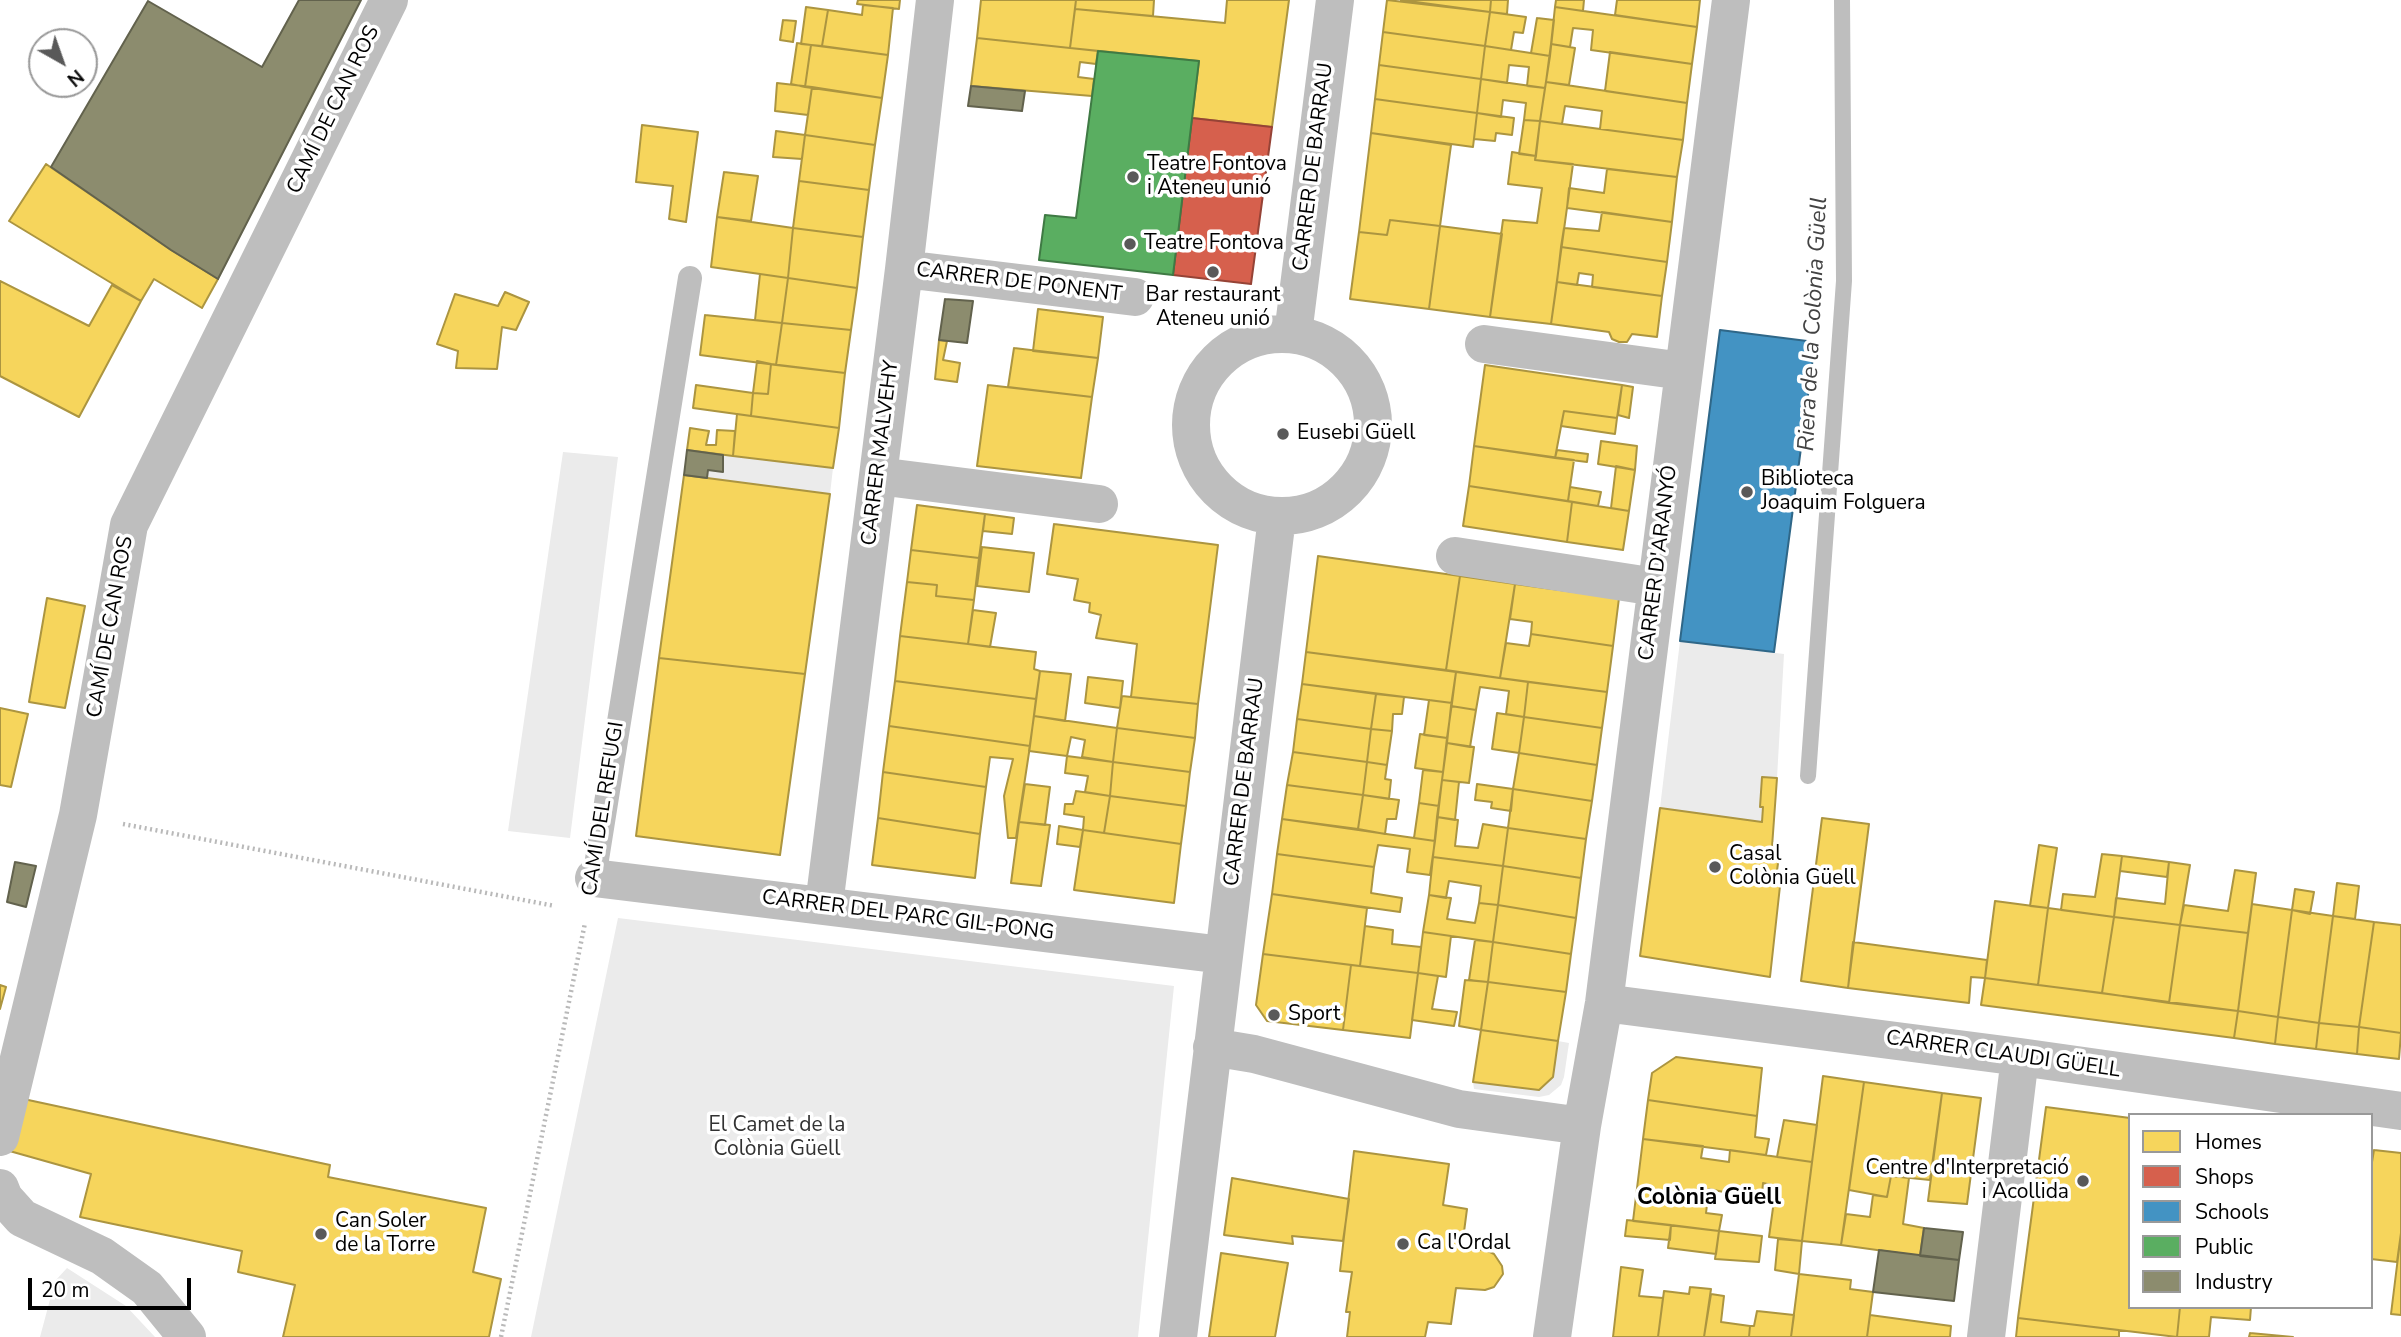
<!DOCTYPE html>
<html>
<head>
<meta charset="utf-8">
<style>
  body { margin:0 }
  #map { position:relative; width:2401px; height:1337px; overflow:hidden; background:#fff; font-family:"Nunito Sans",sans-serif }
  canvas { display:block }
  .legend { position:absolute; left:2128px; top:1113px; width:245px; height:196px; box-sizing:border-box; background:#fff; border:2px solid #999; margin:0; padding:9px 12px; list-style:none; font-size:21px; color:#000 }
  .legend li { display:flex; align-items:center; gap:14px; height:35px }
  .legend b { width:35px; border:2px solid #999 }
  .north { position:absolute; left:28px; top:28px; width:70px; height:70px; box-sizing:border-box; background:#fff; border:2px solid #999; border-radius:50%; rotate:140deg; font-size:19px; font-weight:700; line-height:28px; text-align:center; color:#000 }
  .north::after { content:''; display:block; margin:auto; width:24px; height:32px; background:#595959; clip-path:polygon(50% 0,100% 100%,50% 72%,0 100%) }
  .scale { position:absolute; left:28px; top:1278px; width:163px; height:32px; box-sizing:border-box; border:4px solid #000; border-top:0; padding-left:9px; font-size:21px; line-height:24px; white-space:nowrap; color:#000; -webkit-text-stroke:5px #fff; paint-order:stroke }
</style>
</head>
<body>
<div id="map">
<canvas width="2401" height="1337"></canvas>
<ul class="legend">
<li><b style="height:19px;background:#f6d55c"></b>Homes</li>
<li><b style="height:19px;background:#d6604d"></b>Shops</li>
<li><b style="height:19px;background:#4393c3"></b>Schools</li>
<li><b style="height:19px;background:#5aae61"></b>Public</li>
<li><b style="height:19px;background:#8c8c6e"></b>Industry</li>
</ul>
<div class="north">N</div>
<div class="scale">20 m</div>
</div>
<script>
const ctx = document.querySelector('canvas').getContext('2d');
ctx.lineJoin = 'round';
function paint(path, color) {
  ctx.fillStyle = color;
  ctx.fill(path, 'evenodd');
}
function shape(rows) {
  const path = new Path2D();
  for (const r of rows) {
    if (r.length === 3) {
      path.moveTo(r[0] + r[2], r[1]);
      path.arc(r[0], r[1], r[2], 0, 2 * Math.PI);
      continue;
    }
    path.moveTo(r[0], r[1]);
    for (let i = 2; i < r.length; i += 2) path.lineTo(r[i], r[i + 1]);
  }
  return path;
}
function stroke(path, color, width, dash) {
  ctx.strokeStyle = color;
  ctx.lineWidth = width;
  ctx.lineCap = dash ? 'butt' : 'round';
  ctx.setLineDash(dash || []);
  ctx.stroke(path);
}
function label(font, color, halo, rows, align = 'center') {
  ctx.font = font + ' "Nunito Sans",sans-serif';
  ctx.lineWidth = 7;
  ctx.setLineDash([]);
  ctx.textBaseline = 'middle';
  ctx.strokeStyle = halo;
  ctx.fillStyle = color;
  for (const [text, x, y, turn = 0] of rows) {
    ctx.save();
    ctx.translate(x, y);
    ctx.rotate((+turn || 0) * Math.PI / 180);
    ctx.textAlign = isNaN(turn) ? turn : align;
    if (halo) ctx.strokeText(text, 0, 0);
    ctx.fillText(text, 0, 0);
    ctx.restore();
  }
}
paint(shape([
  [563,452,618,457,570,838,508,831],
  [723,455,833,468,830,494,707,478,708,470,723,471],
  [1680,641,1784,654,1777,778,1762,777,1760,807,1763,807,1762,822,1660,808],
  [618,918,1174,986,1138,1337,531,1337],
  [1558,1041,1569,1043,1564,1077,1561,1085,1549,1095,1539,1097,1474,1089,1473,1082,1539,1090,1553,1077],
  [67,1268,126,1306,155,1337,40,1337,55,1281]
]), '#ebebeb');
const homes = shape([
  [858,0,900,0,899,9,857,4,858,0],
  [981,0,1076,0,1070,48,977,38,981,0],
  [1076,0,1154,0,1153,16,1075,9,1076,0],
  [1227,0,1289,0,1272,127,1192,118,1199,61,1070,48,1075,9,1225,23,1227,0],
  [1387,0,1490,12,1485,46,1383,32,1387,0],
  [1401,0,1491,0,1490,12,1401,0],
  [1491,0,1508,0,1507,14,1490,12,1491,0],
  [1556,0,1584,0,1583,11,1555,7,1556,0],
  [1617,0,1700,0,1697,27,1615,15,1617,0],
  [863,5,893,8,888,55,822,46,828,10,862,15,863,5],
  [806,7,828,10,822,46,801,44,806,7],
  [1555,7,1697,27,1692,64,1591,50,1593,30,1573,28,1570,47,1551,44,1555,7],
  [1490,12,1526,17,1523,33,1514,32,1511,50,1485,46,1490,12],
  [1537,18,1554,20,1550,56,1531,53,1537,18],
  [783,20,796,21,793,42,780,40,783,20],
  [1383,32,1485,46,1481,79,1379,65,1383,32],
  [977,38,1098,51,1096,64,1080,62,1078,77,1094,79,1092,96,971,86,977,38],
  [797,43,811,45,805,87,791,84,797,43],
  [1551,44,1575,48,1569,85,1546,82,1551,44],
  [811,45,888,55,882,98,805,87,811,45],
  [1485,46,1550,56,1545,88,1527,86,1529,67,1509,65,1507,83,1481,79,1485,46],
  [1610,52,1692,64,1687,103,1605,91,1610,52],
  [1379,65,1481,79,1477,113,1375,99,1379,65],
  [1481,79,1545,88,1540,121,1524,120,1526,103,1503,100,1501,117,1477,113,1481,79],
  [1546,82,1687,103,1683,140,1600,129,1602,111,1565,106,1562,124,1540,121,1546,82],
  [777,83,812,87,808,115,775,111,777,83],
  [812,87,882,98,875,145,805,135,812,87],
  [1375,99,1477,113,1473,147,1371,133,1375,99],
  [1477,113,1514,118,1512,135,1496,133,1495,141,1474,139,1477,113],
  [1524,120,1540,121,1536,156,1519,154,1524,120],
  [1540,121,1683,140,1677,177,1535,160,1540,121],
  [642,125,698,132,686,222,669,219,673,186,636,182,642,125],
  [776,131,805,135,802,159,773,157,776,131],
  [1371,133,1451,145,1440,226,1390,220,1387,235,1359,232,1371,133],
  [805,135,875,145,869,190,799,181,805,135],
  [1512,152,1536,156,1535,160,1573,164,1551,324,1490,317,1503,220,1537,223,1542,188,1508,184,1512,152],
  [46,164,171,250,218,279,202,308,154,279,141,301,9,221,46,164],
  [1607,169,1677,177,1672,222,1567,208,1569,188,1604,193,1607,169],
  [724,172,758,176,751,221,717,217,724,172],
  [799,181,869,190,863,237,793,228,799,181],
  [1602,212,1672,222,1667,262,1561,247,1564,228,1599,231,1602,212],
  [717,217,793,228,788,278,711,267,717,217],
  [1390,220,1440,226,1429,309,1350,299,1359,232,1387,235,1390,220],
  [1440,226,1502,234,1490,317,1429,309,1440,226],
  [793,228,863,237,857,288,788,278,793,228],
  [1561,247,1667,262,1662,296,1592,287,1593,275,1579,273,1577,285,1557,282,1561,247],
  [760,274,788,278,782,323,755,320,760,274],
  [788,278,857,288,851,330,782,323,788,278],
  [0,281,89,326,112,285,141,301,79,417,0,376,0,281],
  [1557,282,1662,296,1657,337,1632,334,1627,342,1619,342,1612,339,1609,332,1551,324,1557,282],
  [505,292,529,302,516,330,502,327,497,369,456,368,458,351,437,344,455,294,498,306,505,292],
  [1038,309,1103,317,1098,358,1033,351,1038,309],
  [705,315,782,323,776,365,700,355,705,315],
  [782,323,851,330,845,373,776,365,782,323],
  [939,340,947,341,943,360,960,363,957,382,935,379,939,340],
  [1014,348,1098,358,1092,397,1008,387,1014,348],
  [757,361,771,364,768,394,753,393,757,361],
  [771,364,845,373,839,428,751,416,753,393,768,394,771,364],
  [1485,365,1622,385,1617,418,1564,411,1555,458,1474,446,1485,365],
  [696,385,753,393,751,416,693,408,696,385],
  [988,385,1092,397,1081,478,977,466,988,385],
  [1622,385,1633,387,1629,418,1618,415,1622,385],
  [1564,411,1617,418,1615,434,1561,426,1564,411],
  [737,414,839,428,833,468,733,456,737,414],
  [690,428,709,431,706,445,716,445,717,430,735,431,733,456,687,450,690,428],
  [1601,441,1637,446,1635,470,1598,464,1601,441],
  [1474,446,1574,460,1568,501,1469,486,1474,446],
  [1557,450,1588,454,1587,462,1555,458,1557,450],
  [1616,466,1635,470,1629,511,1611,508,1616,466],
  [684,475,830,494,805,674,659,658,684,475],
  [1469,486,1572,502,1567,542,1463,526,1469,486],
  [1570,487,1601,492,1598,506,1568,501,1570,487],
  [1572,502,1629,511,1623,550,1567,542,1572,502],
  [917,505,985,514,979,558,911,550,917,505],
  [985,514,1014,518,1012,534,983,531,985,514],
  [1054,524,1218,545,1198,704,1131,697,1137,644,1096,638,1101,615,1089,612,1090,603,1074,600,1078,579,1047,574,1054,524],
  [982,547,1034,553,1029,592,977,586,982,547],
  [911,550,979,558,974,600,936,596,937,585,907,582,911,550],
  [1318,556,1460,576,1446,670,1306,652,1318,556],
  [1460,576,1515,584,1500,678,1446,670,1460,576],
  [907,582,937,585,936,596,974,600,968,644,900,636,907,582],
  [1515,584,1619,598,1613,646,1531,634,1532,622,1510,619,1515,584],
  [47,598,85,606,65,708,29,702,47,598],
  [973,610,996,613,990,647,968,644,973,610],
  [1531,634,1613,646,1607,692,1500,678,1506,643,1529,646,1531,634],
  [900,636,1036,652,1034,669,1040,671,1036,699,895,681,900,636],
  [1306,652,1456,672,1452,703,1302,684,1306,652],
  [659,658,805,674,780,855,636,836,659,658],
  [1040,671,1071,674,1065,721,1034,716,1040,671],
  [1456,672,1528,682,1524,717,1506,714,1509,691,1480,687,1476,710,1451,706,1456,672],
  [1088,677,1123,681,1120,708,1085,703,1088,677],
  [895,681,1036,699,1030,746,889,726,895,681],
  [1528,682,1607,692,1602,728,1524,717,1528,682],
  [1302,684,1376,694,1371,729,1297,719,1302,684],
  [1376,694,1404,697,1402,714,1393,714,1392,731,1371,729,1376,694],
  [1122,696,1198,704,1195,738,1117,728,1122,696],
  [1429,700,1452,703,1447,738,1424,735,1429,700],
  [1451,706,1476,710,1470,747,1447,743,1451,706],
  [0,708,28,714,11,787,0,785,0,708],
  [1497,713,1524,717,1519,753,1492,749,1497,713],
  [1034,716,1117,728,1113,762,1082,757,1085,740,1071,737,1067,756,1029,751,1034,716],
  [1524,717,1602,728,1597,765,1519,753,1524,717],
  [1297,719,1371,729,1367,762,1293,752,1297,719],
  [889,726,1030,746,1016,838,1008,838,1004,796,1013,759,990,757,986,787,883,772,889,726],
  [1117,728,1195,738,1190,772,1113,762,1117,728],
  [1371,729,1392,731,1387,765,1367,762,1371,729],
  [1420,734,1447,738,1443,772,1415,768,1420,734],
  [1447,743,1474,747,1469,783,1442,780,1447,743],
  [1293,752,1367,762,1363,795,1287,785,1293,752],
  [1519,753,1597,765,1592,801,1513,789,1519,753],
  [1067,756,1113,762,1110,796,1085,792,1088,776,1065,773,1067,756],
  [1113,762,1190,772,1186,806,1110,796,1113,762],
  [1367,762,1387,765,1385,779,1391,780,1389,799,1363,795,1367,762],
  [1423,770,1443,772,1439,806,1419,803,1423,770],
  [883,772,986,787,980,834,878,818,883,772],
  [1762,777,1777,778,1772,847,1780,849,1775,885,1780,886,1770,977,1640,956,1660,808,1762,822,1763,807,1760,807,1762,777],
  [1442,780,1459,782,1455,820,1437,817,1442,780],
  [1025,784,1050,787,1045,825,1019,822,1025,784],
  [1477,784,1513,789,1511,811,1491,808,1492,802,1475,800,1477,784],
  [1287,785,1363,795,1358,829,1282,819,1287,785],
  [1513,789,1592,801,1586,839,1508,828,1513,789],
  [1076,791,1110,796,1104,833,1083,830,1084,817,1064,814,1065,804,1073,804,1076,791],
  [1363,795,1399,800,1396,819,1387,819,1385,834,1358,829,1363,795],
  [1110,796,1186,806,1181,844,1104,833,1110,796],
  [1419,803,1439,806,1435,841,1414,838,1419,803],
  [1437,817,1458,820,1455,846,1478,848,1483,824,1508,828,1503,866,1433,857,1437,817],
  [878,818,980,834,975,878,872,865,878,818],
  [1822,818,1869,824,1848,988,1801,981,1822,818],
  [1282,819,1435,841,1430,875,1407,872,1410,849,1378,845,1374,867,1277,854,1282,819],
  [1019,822,1050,825,1041,886,1011,883,1019,822],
  [1059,826,1083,830,1080,847,1057,844,1059,826],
  [1508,828,1586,839,1581,878,1503,866,1508,828],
  [1083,830,1181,844,1174,903,1074,890,1083,830],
  [2039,845,2057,848,2048,908,2030,906,2039,845],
  [1277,854,1374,867,1371,893,1402,898,1400,912,1272,894,1277,854],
  [2102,854,2122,856,2114,917,2061,910,2063,894,2095,897,2102,854],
  [2122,856,2169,862,2167,877,2120,871,2122,856],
  [1433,857,1503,866,1498,905,1479,903,1481,886,1449,881,1446,898,1429,895,1433,857],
  [2169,862,2190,865,2180,925,2114,917,2116,898,2165,904,2169,862],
  [1503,866,1581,878,1576,918,1498,905,1503,866],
  [2235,870,2256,873,2248,933,2180,925,2184,905,2228,911,2235,870],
  [2337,883,2359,886,2355,919,2333,916,2337,883],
  [2295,889,2314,892,2310,914,2292,910,2295,889],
  [1272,894,1367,908,1360,966,1263,954,1272,894],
  [1429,895,1451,898,1447,919,1475,923,1479,903,1498,905,1493,942,1423,932,1429,895],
  [1995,901,2048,908,2038,985,1985,978,1995,901],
  [2252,904,2292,910,2278,1017,2238,1011,2252,904],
  [1498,905,1576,918,1571,954,1493,942,1498,905],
  [2048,908,2114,917,2102,993,2038,985,2048,908],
  [2292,910,2333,916,2319,1023,2278,1017,2292,910],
  [2333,916,2374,922,2359,1027,2319,1023,2333,916],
  [2114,917,2180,925,2169,1003,2102,993,2114,917],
  [2374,922,2401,925,2401,1033,2359,1027,2374,922],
  [2180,925,2248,933,2238,1011,2169,1003,2180,925],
  [1365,926,1393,930,1392,944,1421,947,1418,973,1360,966,1365,926],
  [1423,932,1451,936,1446,977,1418,973,1423,932],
  [1475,940,1493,942,1488,982,1469,980,1475,940],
  [1493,942,1571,954,1566,992,1488,982,1493,942],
  [1853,942,1987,960,1985,978,1971,977,1969,1003,1848,988,1853,942],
  [1263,954,1351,965,1343,1030,1267,1021,1256,1005,1263,954],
  [1351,965,1418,973,1410,1038,1343,1030,1351,965],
  [1418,973,1438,976,1432,1009,1457,1012,1454,1026,1412,1020,1418,973],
  [1985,978,2238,1011,2234,1038,1981,1005,1985,978],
  [1465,980,1488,982,1481,1030,1459,1026,1465,980],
  [1488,982,1566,992,1558,1041,1481,1030,1488,982],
  [0,985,6,987,0,1009,0,985],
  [2238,1011,2278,1017,2275,1044,2234,1038,2238,1011],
  [2278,1017,2319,1023,2316,1049,2275,1044,2278,1017],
  [2319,1023,2359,1027,2357,1054,2316,1049,2319,1023],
  [2359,1027,2401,1033,2399,1059,2357,1054,2359,1027],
  [1481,1030,1558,1041,1553,1077,1539,1090,1473,1082,1481,1030],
  [1676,1057,1762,1068,1757,1116,1648,1100,1652,1073,1676,1057],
  [1823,1076,1864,1082,1841,1245,1802,1241,1823,1076],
  [1864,1082,1942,1093,1930,1180,1891,1176,1887,1197,1849,1190,1864,1082],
  [1942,1093,1981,1098,1967,1204,1928,1201,1942,1093],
  [19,1098,330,1165,328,1177,486,1208,473,1272,501,1279,489,1337,283,1337,295,1285,238,1272,242,1251,80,1217,91,1174,6,1150,19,1098],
  [1648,1100,1757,1116,1755,1137,1769,1139,1766,1155,1643,1139,1648,1100],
  [2046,1107,2130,1118,2130,1307,2180,1307,2177,1337,2018,1318,2046,1107],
  [1784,1120,1817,1125,1812,1162,1777,1157,1784,1120],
  [1643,1139,1703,1146,1701,1158,1729,1162,1730,1150,1812,1162,1802,1241,1769,1237,1776,1186,1763,1183,1762,1194,1750,1192,1748,1197,1709,1189,1706,1213,1722,1215,1719,1231,1633,1221,1643,1139],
  [2374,1150,2401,1153,2401,1233,2397,1262,2371,1259,2371,1168,2374,1150],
  [1354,1151,1449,1164,1443,1205,1467,1209,1462,1247,1488,1251,1494,1254,1502,1266,1503,1274,1494,1287,1485,1290,1456,1288,1451,1324,1428,1322,1425,1337,1347,1337,1350,1312,1346,1312,1352,1272,1340,1271,1354,1151],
  [1891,1176,1909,1178,1903,1224,1924,1228,1920,1256,1841,1245,1846,1214,1870,1217,1873,1195,1887,1197,1891,1176],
  [1232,1178,1349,1199,1343,1241,1292,1236,1293,1244,1224,1235,1232,1178],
  [1627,1220,1671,1225,1670,1240,1625,1236,1627,1220],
  [1671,1225,1719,1231,1716,1254,1668,1248,1671,1225],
  [1719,1231,1762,1236,1759,1262,1715,1259,1719,1231],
  [2401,1233,2401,1315,2391,1314,2401,1233],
  [1778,1239,1802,1241,1799,1274,1775,1270,1778,1239],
  [1221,1253,1288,1263,1275,1337,1209,1337,1221,1253],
  [1621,1267,1643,1270,1639,1296,1663,1298,1658,1337,1613,1337,1621,1267],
  [1799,1274,1851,1280,1850,1289,1873,1292,1867,1337,1791,1337,1799,1274],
  [1690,1287,1711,1289,1704,1337,1658,1337,1664,1291,1689,1294,1690,1287],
  [1711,1294,1724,1296,1721,1322,1750,1326,1749,1337,1704,1337,1711,1294],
  [2180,1307,2251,1307,2250,1320,2211,1317,2209,1337,2177,1337,2180,1307],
  [1757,1311,1794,1315,1791,1337,1749,1337,1750,1326,1754,1326,1757,1311],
  [1870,1315,1951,1326,1950,1337,1867,1337,1870,1315],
  [2018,1318,2119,1330,2119,1337,2016,1337,2018,1318],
  [2250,1333,2293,1337,2249,1337,2250,1333]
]);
paint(homes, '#f6d55c');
stroke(homes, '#ac9540', 2);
const shops = shape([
  [1192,118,1272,127,1251,284,1173,275,1192,118]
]);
paint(shops, '#d6604d');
stroke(shops, '#964336', 2);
const schools = shape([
  [1720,330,1815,342,1774,652,1680,641,1720,330]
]);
paint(schools, '#4393c3');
stroke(schools, '#2f6788', 2);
const public = shape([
  [1098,51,1199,61,1173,275,1039,260,1045,215,1076,218,1098,51]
]);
paint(public, '#5aae61');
stroke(public, '#3f7a44', 2);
const industry = shape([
  [299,0,361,0,218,279,171,250,51,167,148,1,262,67,299,0],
  [971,86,1025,91,1022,111,968,106,971,86],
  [945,299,973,301,967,343,939,340,945,299],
  [687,450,723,455,723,472,708,470,707,478,684,475,687,450],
  [15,862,36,866,26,907,7,902,15,862],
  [1924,1228,1963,1232,1959,1260,1920,1256,1924,1228],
  [1879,1250,1959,1260,1954,1301,1873,1292,1879,1250]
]);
paint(industry, '#8c8c6e');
stroke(industry, '#62624d', 2);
stroke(shape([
  [1808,776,1844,281,1842,0]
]), '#bebebe', 16);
stroke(shape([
  [123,824,555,906],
  [501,1337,585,923]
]), '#b9b9b9', 4.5, [2, 3.5]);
stroke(shape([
  [594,878,690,278]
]), '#bebebe', 24);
stroke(shape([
  [904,269,1135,297],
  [1282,425,91],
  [1293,334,1335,0],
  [1484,344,1683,371],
  [878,476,1099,504],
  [1455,556,1656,587],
  [594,878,1223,955],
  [824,905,904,269,935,0],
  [1604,1003,2020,1057,2401,1111],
  [1212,1047,1254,1054,1459,1109,1582,1126],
  [0,1137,78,815,129,525,389,0],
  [0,1188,4,1198,22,1218,102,1256,147,1288,187,1337],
  [1178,1337,1277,517],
  [1552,1337,1582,1126,1604,1003,1731,0],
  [1986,1337,2020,1057]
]), '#bebebe', 38);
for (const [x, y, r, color] of [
  [1133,177,7,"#595959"],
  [1130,244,7,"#595959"],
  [1213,272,7,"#595959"],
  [1283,434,7,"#595959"],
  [1747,492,7,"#595959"],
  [1715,867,7,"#595959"],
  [1274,1015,7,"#595959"],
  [2083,1181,7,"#595959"],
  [321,1234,7,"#595959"],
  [1403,1244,7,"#595959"]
]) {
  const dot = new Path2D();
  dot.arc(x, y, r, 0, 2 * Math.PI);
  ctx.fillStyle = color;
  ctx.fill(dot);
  stroke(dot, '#fff', 2.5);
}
label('21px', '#000', '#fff', [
  ["CAMÍ DE CAN ROS",334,110,-64],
  ["CARRER DE BARRAU",1314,167,-83],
  ["CARRER DE PONENT",1019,283,7],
  ["CARRER MALVEHY",881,453,-83],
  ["CARRER D'ARANYÓ",1659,563,-83],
  ["CAMÍ DE CAN ROS",111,627,-80],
  ["CARRER DE BARRAU",1245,782,-83],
  ["CAMÍ DEL REFUGI",604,809,-81],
  ["CARRER DEL PARC GIL-PONG",908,916,7],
  ["CARRER CLAUDI GÜELL",2003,1055,8]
]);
label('21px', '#000', '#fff', [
  ["Teatre Fontova",1147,165],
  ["i Ateneu unió",1147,189],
  ["Teatre Fontova",1144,244],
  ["Bar restaurant",1213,296,"center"],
  ["Ateneu unió",1213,320,"center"],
  ["Eusebi Güell",1297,434],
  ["Biblioteca",1761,480],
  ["Joaquim Folguera",1761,504],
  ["Casal",1729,855],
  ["Colònia Güell",1729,879],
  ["Sport",1288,1015],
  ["Centre d'Interpretació",2069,1169,"right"],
  ["i Acollida",2069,1193,"right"],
  ["Can Soler",335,1222],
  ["de la Torre",335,1246],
  ["Ca l'Ordal",1417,1244]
], 'left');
label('21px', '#323232', '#fff', [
  ["El Camet de la",777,1126],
  ["Colònia Güell",777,1150]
]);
label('italic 23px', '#434343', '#fff', [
  ["Riera de la Colònia Güell",1814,324,-87]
]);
label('bold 23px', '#000', '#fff', [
  ["Colònia Güell",1709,1198]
]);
</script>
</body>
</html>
